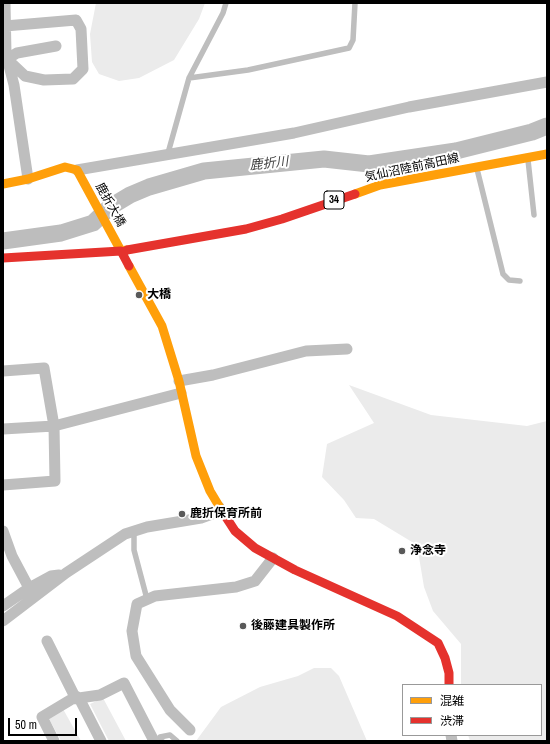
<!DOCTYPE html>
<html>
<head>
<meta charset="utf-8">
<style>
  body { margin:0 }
  #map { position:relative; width:550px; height:744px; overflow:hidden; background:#fff; font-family:"Archivo Narrow","Noto Sans JP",sans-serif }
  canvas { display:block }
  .frame { position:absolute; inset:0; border:4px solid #000; pointer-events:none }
  .legend { position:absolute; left:402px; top:684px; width:140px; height:52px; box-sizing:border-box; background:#fff; border:1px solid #999; margin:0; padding:5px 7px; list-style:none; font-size:12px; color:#000 }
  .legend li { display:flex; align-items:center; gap:8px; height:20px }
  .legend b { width:20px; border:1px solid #999 }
  .scale { position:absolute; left:8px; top:718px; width:69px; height:18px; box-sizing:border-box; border:2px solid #000; border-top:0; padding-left:5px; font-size:12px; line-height:14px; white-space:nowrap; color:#000; -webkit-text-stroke:3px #fff; paint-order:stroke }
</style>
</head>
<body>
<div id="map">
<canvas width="550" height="744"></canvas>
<div class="frame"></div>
<ul class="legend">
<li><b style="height:5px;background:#ff9f0a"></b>混雑</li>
<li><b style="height:5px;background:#e5322d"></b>渋滞</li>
</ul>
<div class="scale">50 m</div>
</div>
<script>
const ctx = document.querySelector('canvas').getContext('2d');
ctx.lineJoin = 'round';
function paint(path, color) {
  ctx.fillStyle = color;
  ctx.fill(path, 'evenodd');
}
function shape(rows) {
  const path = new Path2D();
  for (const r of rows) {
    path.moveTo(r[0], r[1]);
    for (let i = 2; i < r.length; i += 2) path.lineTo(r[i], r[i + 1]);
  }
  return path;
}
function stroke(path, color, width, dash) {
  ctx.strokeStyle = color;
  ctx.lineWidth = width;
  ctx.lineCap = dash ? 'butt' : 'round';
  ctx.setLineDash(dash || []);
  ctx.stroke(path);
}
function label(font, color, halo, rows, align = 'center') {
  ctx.font = font + ' "Archivo Narrow","Noto Sans JP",sans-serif';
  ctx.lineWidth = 4;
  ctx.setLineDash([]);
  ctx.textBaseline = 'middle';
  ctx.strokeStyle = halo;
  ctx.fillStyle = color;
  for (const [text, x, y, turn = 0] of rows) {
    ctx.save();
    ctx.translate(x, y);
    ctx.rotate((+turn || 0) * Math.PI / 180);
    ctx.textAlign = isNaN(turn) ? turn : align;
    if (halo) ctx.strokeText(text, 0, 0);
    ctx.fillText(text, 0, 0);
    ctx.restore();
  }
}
paint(shape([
  [96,3,205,3,199,19,174,60,139,78,119,81,99,74,92,62,90,34],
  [349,385,431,415,527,426,547,421,547,741,470,741,468,735,541,735,541,685,461,685,461,644,433,611,424,587,417,545,374,519,356,518,344,500,322,477,327,444,374,423],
  [314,668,331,668,339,676,367,741,196,741,221,707,260,687,298,676],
  [103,698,126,741,109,741,90,704],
  [63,709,81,741,61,741,48,717]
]), '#ebebeb');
stroke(shape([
  [3,241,61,233,93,223,110,207,130,195,149,187,204,171,324,159,369,164,456,151,532,132,547,126]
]), '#bdbdbd', 17);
stroke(shape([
  [189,78,248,70,349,48,353,40,355,3],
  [168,153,189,78,223,13,226,3],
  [528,160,534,215],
  [477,169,503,274,509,280,520,281],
  [134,530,134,550,147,599],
  [162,741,160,737,170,735,177,741]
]), '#bebebe', 5.5);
stroke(shape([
  [5,3,6,54,14,85,28,179],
  [5,26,76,20,81,29,83,69,73,79,44,80,25,76,7,59,17,53,56,46],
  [77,170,294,133,409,107,547,82],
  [3,371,44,368,54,426,55,481,3,485],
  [179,381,213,375,306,351,347,349],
  [3,429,54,426,181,393],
  [3,531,12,556,29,588,51,576,59,575],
  [3,606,29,588],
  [3,621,66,573,125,534,147,527,201,518,212,514,219,507],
  [47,641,74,695,79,698,101,741],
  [190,730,170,710,136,656,132,631,137,604,155,596,236,587,255,581,273,558],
  [451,735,452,741],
  [54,741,42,717,72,699,100,695,124,683,154,741]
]), '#bebebe', 11);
stroke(shape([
  [3,184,28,179,65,167,77,170,121,251,127,250],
  [355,194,380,185,547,154],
  [129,266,162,326,179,381,196,456,210,491,222,511]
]), '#ff9f0a', 9);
stroke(shape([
  [127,250,246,229,282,219,355,194],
  [3,258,121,251,129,266],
  [222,511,235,531,255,548,295,570,397,616,438,643,445,658,449,673,449,685]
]), '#e5322d', 9);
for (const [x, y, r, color] of [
  [139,295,4,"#595959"],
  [182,514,4,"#595959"],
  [402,551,4,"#595959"],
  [243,626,4,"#595959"]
]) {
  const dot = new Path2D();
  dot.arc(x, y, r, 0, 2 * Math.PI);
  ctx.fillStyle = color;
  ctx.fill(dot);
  stroke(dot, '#fff', 1.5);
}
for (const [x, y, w] of [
  [334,200,20]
]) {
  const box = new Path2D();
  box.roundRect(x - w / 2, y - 9, w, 18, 3);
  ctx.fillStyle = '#fff';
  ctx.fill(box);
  stroke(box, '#000', 1);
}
label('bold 11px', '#000', null, [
  ["34",334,200]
]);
label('12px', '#000', '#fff', [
  ["気仙沼陸前高田線",412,168,-12],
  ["鹿折大橋",110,205,61]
]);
label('bold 12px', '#000', '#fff', [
  ["大橋",147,295],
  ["鹿折保育所前",190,514],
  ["浄念寺",410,551],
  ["後藤建具製作所",251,626]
], 'left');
label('italic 13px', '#424242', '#fff', [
  ["鹿折川",269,164,-6]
]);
</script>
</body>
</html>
